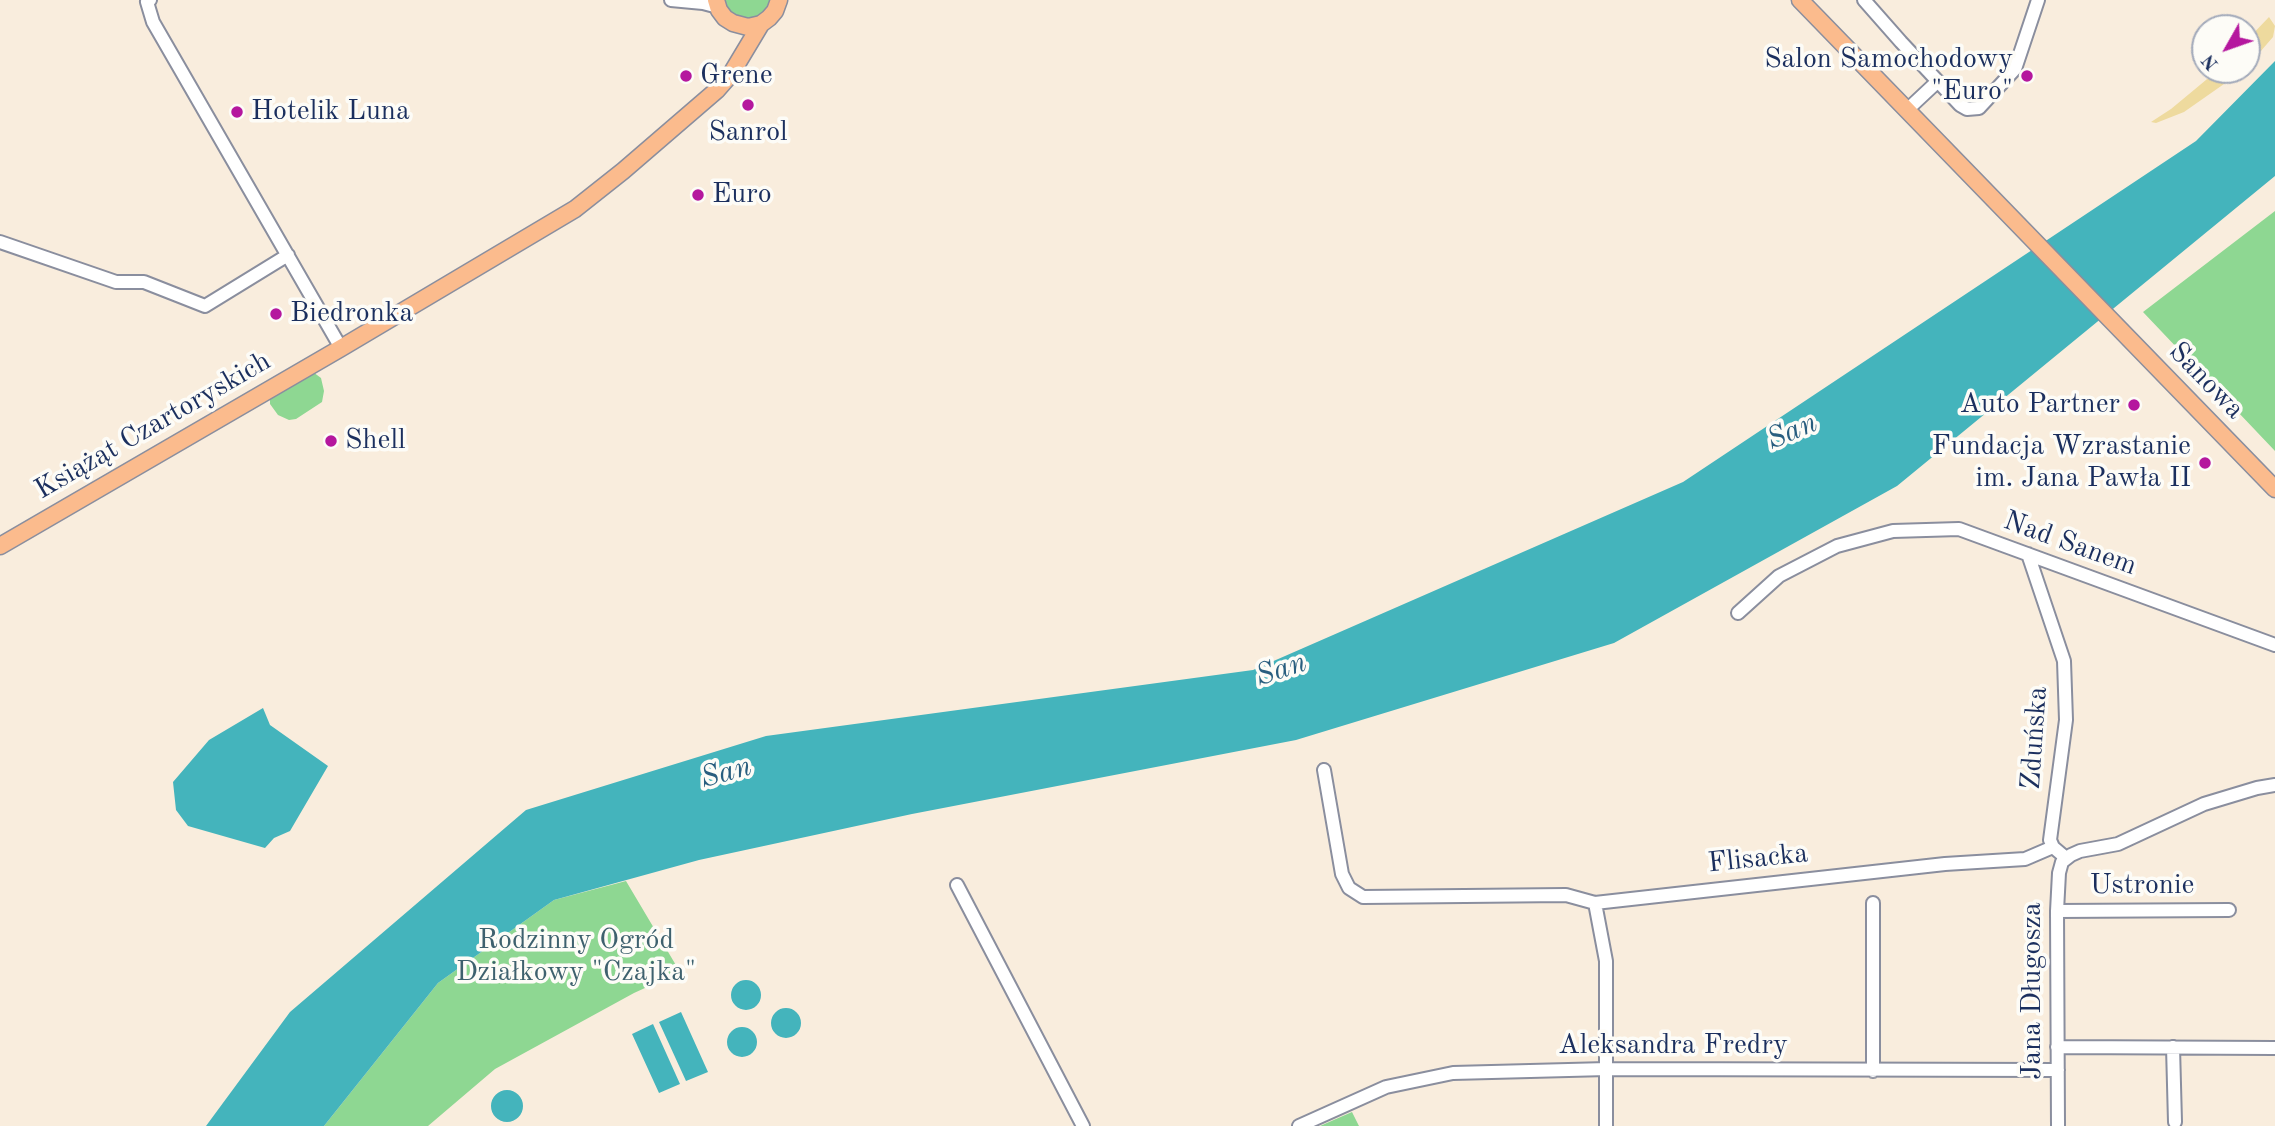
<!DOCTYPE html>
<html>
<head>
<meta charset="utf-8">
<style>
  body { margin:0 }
  #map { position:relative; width:2275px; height:1126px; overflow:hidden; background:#f9eddd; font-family:"Old Standard TT",serif }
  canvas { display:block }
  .north { position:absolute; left:2191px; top:14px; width:70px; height:70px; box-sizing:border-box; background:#fdfcf7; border:2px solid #a3aaba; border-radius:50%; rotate:230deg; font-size:19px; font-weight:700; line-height:28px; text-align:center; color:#1b2f5e }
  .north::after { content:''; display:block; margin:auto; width:24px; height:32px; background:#b5179e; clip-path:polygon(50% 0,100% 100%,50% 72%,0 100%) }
</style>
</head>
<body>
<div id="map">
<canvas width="2275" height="1126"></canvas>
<div class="north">N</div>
</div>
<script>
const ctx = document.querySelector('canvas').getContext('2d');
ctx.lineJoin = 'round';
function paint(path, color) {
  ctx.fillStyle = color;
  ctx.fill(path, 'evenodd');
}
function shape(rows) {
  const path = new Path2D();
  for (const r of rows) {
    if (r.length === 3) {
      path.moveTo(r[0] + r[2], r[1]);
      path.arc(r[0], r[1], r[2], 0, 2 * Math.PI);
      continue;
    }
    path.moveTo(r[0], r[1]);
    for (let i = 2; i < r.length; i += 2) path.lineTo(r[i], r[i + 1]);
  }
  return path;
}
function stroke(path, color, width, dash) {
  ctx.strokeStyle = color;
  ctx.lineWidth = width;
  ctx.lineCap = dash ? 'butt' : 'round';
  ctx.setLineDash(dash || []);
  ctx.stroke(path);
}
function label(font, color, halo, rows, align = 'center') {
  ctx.font = font + ' "Old Standard TT",serif';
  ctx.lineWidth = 7;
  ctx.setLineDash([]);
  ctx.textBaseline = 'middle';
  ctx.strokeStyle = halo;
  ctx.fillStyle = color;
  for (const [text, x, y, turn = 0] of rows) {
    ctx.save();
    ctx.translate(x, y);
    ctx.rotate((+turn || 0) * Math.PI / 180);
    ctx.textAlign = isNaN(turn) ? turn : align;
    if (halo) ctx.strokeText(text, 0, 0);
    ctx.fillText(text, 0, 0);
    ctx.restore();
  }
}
paint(shape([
  [723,0,773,0,763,15,751,19,732,14],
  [2275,211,2275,451,2143,312],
  [313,372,321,378,324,391,322,402,296,419,289,420,278,415,270,404,270,398],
  [626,881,680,972,634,993,495,1069,428,1126,324,1126,438,983,554,900],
  [1352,1112,1359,1126,1320,1126]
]), '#8ed792');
paint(shape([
  [2269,17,2275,26,2273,37,2247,67,2247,40],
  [2218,70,2244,70,2184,112,2156,123,2151,122,2171,109]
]), '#eeda9e');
paint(shape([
  [2275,61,2275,176,1897,486,1614,643,1296,740,912,814,699,860,554,900,438,983,324,1126,206,1126,290,1012,526,810,766,736,1253,670,1683,482,2196,141],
  [263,708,270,725,328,766,290,831,274,838,265,848,188,826,176,810,173,782,209,740],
  [746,995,15],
  [786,1023,15],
  [681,1012,708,1072,686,1081,659,1022],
  [653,1024,680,1084,659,1093,632,1034],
  [742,1042,15],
  [507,1106,16]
]), '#44b4bc');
const minor = shape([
  [150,0,147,2,153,22,341,348],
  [671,0,703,3,718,7],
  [1864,0,1901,42,1960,105,1967,109,1979,108,2015,69,2038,0],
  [1907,110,1938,81],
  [0,242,116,282,144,282,205,306,288,255],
  [2028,554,2064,661,2066,720,2050,840,2053,847],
  [1738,613,1779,576,1837,546,1893,531,1959,529,2275,645],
  [1324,770,1342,874,1349,888,1363,897,1566,895,1595,903,1945,864,2025,859,2053,847,2066,858],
  [957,885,1083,1126],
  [1595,903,1606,961,1606,1126],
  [1873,903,1873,1071],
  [2057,911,2229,910],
  [2057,1047,2275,1048],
  [2173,1047,2175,1122],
  [1299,1126,1386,1087,1453,1073,1607,1069,2058,1070],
  [2058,1126,2057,911,2059,873,2062,862,2071,855,2080,851,2118,844,2204,804,2257,788,2275,785]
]);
const major = shape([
  [716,0,719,10,725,18,733,23,748,27,761,24,769,18,775,11,779,0],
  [1800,0,2275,489],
  [0,546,341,348,575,209,623,171,717,90,731,74,761,24]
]);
stroke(minor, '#8a8e9e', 16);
stroke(major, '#8a8e9e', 19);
stroke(minor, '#fff', 12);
stroke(major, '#fbbb8d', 16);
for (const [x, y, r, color] of [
  [686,76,7,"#b5179e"],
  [2027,76,7,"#b5179e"],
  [748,105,7,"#b5179e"],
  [237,112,7,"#b5179e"],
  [698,195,7,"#b5179e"],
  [276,314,7,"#b5179e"],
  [2134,405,7,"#b5179e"],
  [331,441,7,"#b5179e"],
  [2205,463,7,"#b5179e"]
]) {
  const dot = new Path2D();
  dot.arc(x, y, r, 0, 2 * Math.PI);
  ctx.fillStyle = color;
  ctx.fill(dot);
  stroke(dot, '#fdfcf7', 2.5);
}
label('28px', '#1b2f5e', '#fdfcf7', [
  ["Salon Samochodowy",2013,60,"right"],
  ["\"Euro\"",2013,92,"right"],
  ["Grene",700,76],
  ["Hotelik Luna",251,112],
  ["Sanrol",748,133,"center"],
  ["Euro",712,195],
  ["Biedronka",290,314],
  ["Auto Partner",2120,405,"right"],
  ["Shell",345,441],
  ["Fundacja Wzrastanie",2191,447,"right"],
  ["im. Jana Pawła II",2191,479,"right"]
], 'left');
label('28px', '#1b2f5e', '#fdfcf7', [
  ["Sanowa",2206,381,46],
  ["Książąt Czartoryskich",153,426,-30],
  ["Nad Sanem",2070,544,20],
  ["Zduńska",2035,738,-86],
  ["Flisacka",1758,859,-6],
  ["Ustronie",2142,886],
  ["Jana Długosza",2033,991,-90],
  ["Aleksandra Fredry",1673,1046]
]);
label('28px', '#3e616e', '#fdfcf7', [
  ["Rodzinny Ogród",576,941],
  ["Działkowy \"Czajka\"",576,973]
]);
label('italic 30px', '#295e7f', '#fdfcf7', [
  ["San",1792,432,-23],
  ["San",1281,670,-18],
  ["San",726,773,-15]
]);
</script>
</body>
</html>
